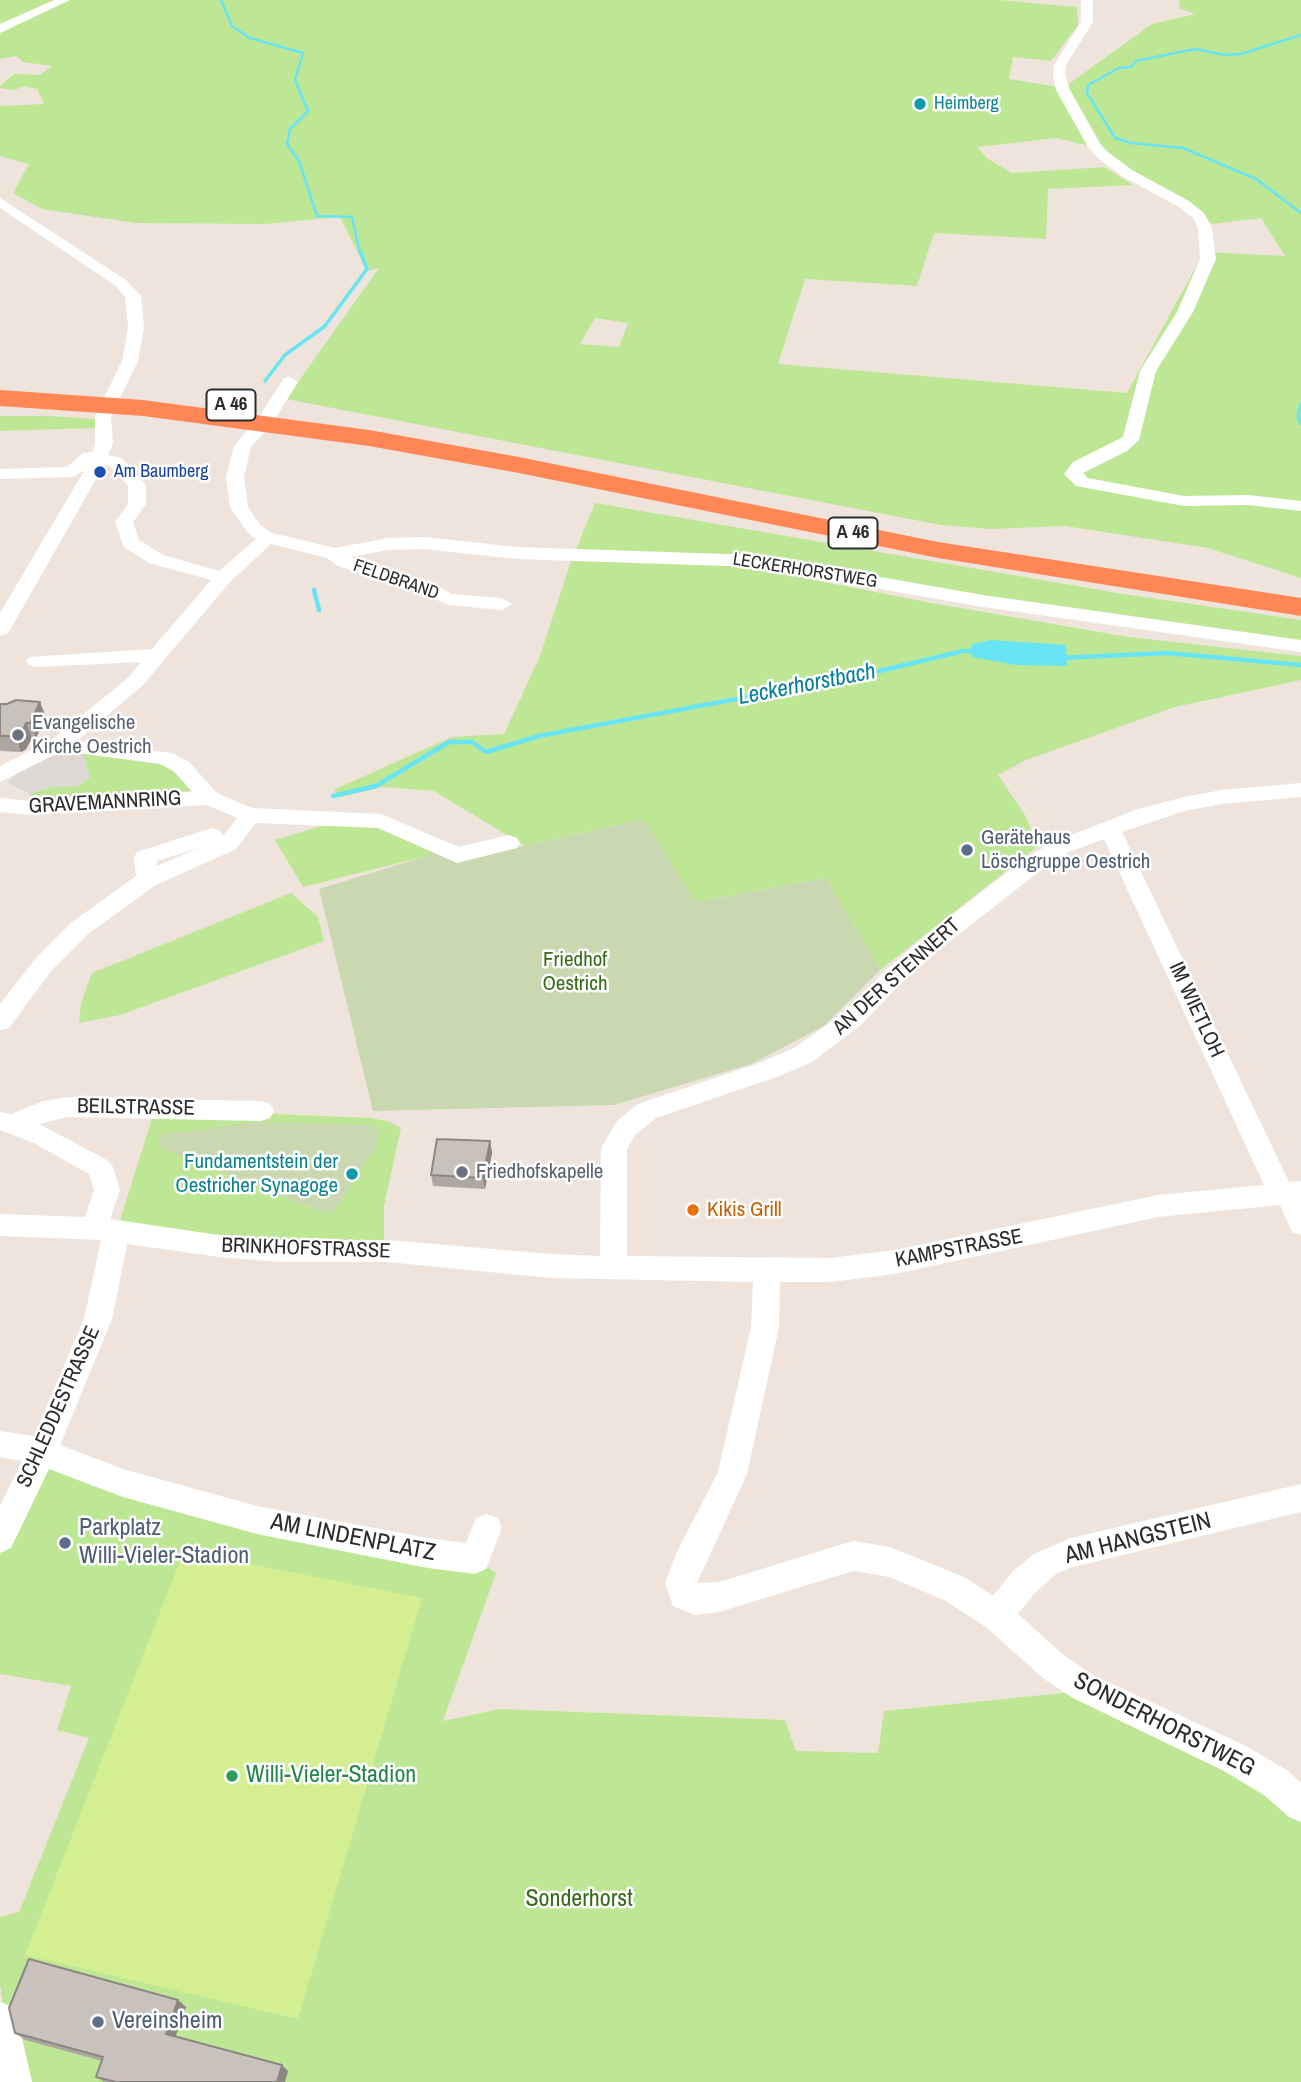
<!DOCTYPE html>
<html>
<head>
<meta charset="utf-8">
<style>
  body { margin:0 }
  canvas { display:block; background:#eee4dc }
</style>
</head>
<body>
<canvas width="1301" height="2082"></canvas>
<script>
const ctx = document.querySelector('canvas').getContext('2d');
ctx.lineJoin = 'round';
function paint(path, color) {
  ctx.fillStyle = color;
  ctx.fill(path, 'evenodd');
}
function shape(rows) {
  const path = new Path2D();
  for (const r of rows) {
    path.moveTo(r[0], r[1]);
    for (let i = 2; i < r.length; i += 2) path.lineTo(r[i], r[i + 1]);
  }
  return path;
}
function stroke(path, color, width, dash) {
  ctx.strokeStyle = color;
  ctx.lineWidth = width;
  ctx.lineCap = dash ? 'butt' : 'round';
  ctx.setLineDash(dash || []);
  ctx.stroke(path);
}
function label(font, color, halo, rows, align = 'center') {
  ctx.font = font + ' "Archivo Narrow",sans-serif';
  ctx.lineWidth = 5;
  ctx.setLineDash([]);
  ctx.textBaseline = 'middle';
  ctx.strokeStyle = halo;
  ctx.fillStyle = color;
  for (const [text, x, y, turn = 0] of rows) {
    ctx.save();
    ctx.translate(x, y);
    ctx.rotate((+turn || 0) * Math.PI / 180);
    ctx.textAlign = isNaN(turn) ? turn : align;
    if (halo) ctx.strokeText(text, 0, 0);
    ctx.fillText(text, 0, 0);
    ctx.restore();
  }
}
paint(shape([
  [0,0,999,0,1077,7,1078,25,1051,61,1013,57,1009,79,1059,87,1089,146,1056,138,977,147,988,159,1012,173,1104,167,1133,185,1048,189,1046,239,934,233,917,286,805,279,778,364,1127,393,1204,252,1285,256,1261,218,1212,224,1199,212,1125,167,1099,146,1066,86,1152,24,1195,14,1179,8,1180,0,1301,0,1301,578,1208,548,1065,526,991,529,941,525,286,399,379,268,367,271,340,217,265,224,136,223,42,209,13,193,29,164,0,156,0,106,44,104,37,89,24,86,15,90,0,88,0,86,14,74,40,75,52,66,23,62,16,56,0,59],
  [595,318,628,323,619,347,580,344],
  [0,416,49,416,96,419,95,428,0,431],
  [595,503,1117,593,1301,620,1301,642,1057,610,732,554,575,552],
  [571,561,738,565,926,602,1128,637,1301,656,1301,680,1175,707,1026,760,998,775,1025,815,1038,846,880,970,826,878,695,902,643,819,525,846,434,791,381,787,341,797,333,790,452,737,504,734,540,656],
  [82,753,165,763,192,791,36,800,29,794,51,787,79,786,90,777],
  [373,824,439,853,303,887,275,840,325,825],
  [291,893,318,917,324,941,120,1015,79,1023,81,1003,92,973],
  [155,1109,370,1118,387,1121,401,1128,384,1206,384,1250,117,1230],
  [365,1125,379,1129,314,1209,159,1147,161,1135],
  [42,1454,477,1561,496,1573,443,1721,500,1709,785,1720,796,1751,878,1753,884,1711,1083,1691,1301,1809,1301,2082,19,2082,12,2059,0,1985,0,1917,19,1912,89,1738,57,1730,71,1686,0,1674,0,1542]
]), '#bde795');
paint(shape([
  [643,819,696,902,826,878,880,970,824,1026,751,1064,614,1105,373,1111,319,889,433,854,525,846],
  [255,1122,365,1125,379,1129,376,1146,333,1213,314,1209,158,1147,161,1135]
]), '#cad8b2');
paint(shape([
  [184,1551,422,1598,298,2019,25,1955]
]), '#d4ef91');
paint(shape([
  [68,753,82,753,90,777,79,786,51,787,29,794,7,782,17,774,14,771,44,758]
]), '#ddd8d3');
paint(shape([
  [991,640,1066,645,1067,666,1016,665,972,657,972,644]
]), '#69e4f5');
stroke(shape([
  [221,0,232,26,250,38,303,53,295,80,308,111,290,129,287,144,299,161,317,216,352,217,360,253],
  [1301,35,1241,54,1225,55,1195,49,1136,61,1131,67,1119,68,1088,85,1087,93,1115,138,1131,143,1183,148,1256,179,1301,213]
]), '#69e4f5', 2.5);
stroke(shape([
  [265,381,285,355,325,326,367,269,360,251],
  [1301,404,1298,416,1301,424]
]), '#69e4f5', 3.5);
stroke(shape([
  [314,590,319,610],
  [1060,658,1167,653,1301,665],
  [333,796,376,786,449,742,472,742,486,752,539,736,854,677,963,651,977,651]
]), '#69e4f5', 4.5);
paint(shape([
  [54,0,70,0,0,33,0,24,54,0],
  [1081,0,1093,0,1093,22,1066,65,1065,75,1070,90,1101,145,1108,152,1132,170,1189,201,1204,213,1212,228,1216,259,1193,312,1156,371,1139,440,1127,451,1083,473,1088,478,1184,496,1248,495,1301,501,1301,511,1248,505,1184,506,1076,486,1064,474,1073,462,1123,437,1140,371,1177,312,1200,259,1198,228,1193,218,1179,207,1122,176,1098,158,1088,147,1056,90,1053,75,1054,65,1081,22,1081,0],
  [0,198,126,280,141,296,144,327,138,361,111,416,113,444,108,455,122,458,146,485,146,504,133,522,139,540,163,555,219,571,256,539,248,533,230,507,226,477,234,446,259,417,284,378,290,377,298,382,272,424,251,447,244,477,248,507,260,525,272,533,335,548,388,538,424,537,517,547,755,555,983,595,1301,640,1301,652,983,607,755,567,517,559,424,549,388,550,350,557,436,585,452,594,502,598,512,604,502,610,448,605,422,593,338,566,327,558,271,544,230,582,143,685,77,741,172,753,189,762,217,793,252,808,381,814,459,847,509,835,517,838,520,843,517,848,457,863,378,828,256,823,236,849,156,885,88,934,52,970,9,1028,0,1030,0,1004,36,958,72,922,136,876,134,857,137,852,212,828,220,831,223,836,237,818,207,805,30,815,0,812,0,798,30,801,192,792,175,772,160,764,62,751,0,782,0,766,54,738,129,677,141,662,36,667,29,665,26,661,29,657,152,649,211,580,149,563,124,547,115,522,128,504,128,486,110,466,104,465,10,630,7,634,0,636,0,613,84,471,72,477,0,479,0,469,67,467,83,453,92,452,95,444,95,416,122,361,128,327,125,297,116,286,0,208,0,198],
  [198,848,157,866,157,861,198,848],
  [1301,783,1301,797,1222,804,1184,811,1122,832,1289,1182,1301,1181,1301,1235,1292,1232,1280,1205,1158,1217,895,1274,830,1282,780,1282,779,1327,747,1474,697,1583,719,1582,853,1541,890,1547,966,1578,993,1596,1013,1571,1034,1554,1071,1538,1301,1484,1301,1512,1073,1567,1056,1574,1035,1593,1018,1614,1066,1657,1095,1676,1248,1747,1288,1771,1301,1783,1301,1822,1289,1817,1264,1795,1224,1771,1073,1698,1044,1679,986,1627,944,1600,889,1577,853,1571,719,1612,695,1615,673,1606,665,1583,677,1552,718,1472,751,1327,753,1282,551,1278,387,1262,281,1262,219,1257,127,1244,112,1319,60,1445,123,1469,257,1506,428,1538,466,1543,476,1518,487,1514,498,1518,502,1528,490,1559,486,1569,475,1574,428,1568,257,1534,123,1497,49,1469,11,1548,0,1553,0,1506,22,1461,0,1457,0,1431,34,1436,84,1319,101,1240,0,1236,0,1214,85,1217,94,1190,89,1174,34,1143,0,1130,0,1112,12,1114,43,1101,68,1097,261,1101,270,1104,274,1111,270,1118,261,1121,68,1117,39,1124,107,1160,113,1167,120,1190,110,1219,219,1235,281,1240,387,1240,551,1254,600,1256,601,1148,617,1121,638,1104,759,1063,794,1048,843,1013,888,968,929,933,1024,859,1053,842,1138,809,1184,797,1222,790,1301,783],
  [1104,839,1264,1185,1158,1195,895,1250,830,1258,627,1256,627,1149,635,1135,656,1118,777,1077,812,1062,861,1025,904,980,945,945,1040,871,1069,852,1104,839],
  [0,2002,13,2007,18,2020,32,2082,0,2082,0,2002]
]), '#fff');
paint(shape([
  [0,390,143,400,369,430,519,457,938,542,1301,598,1301,616,938,558,519,473,369,446,143,416,0,406,0,390]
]), '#ff8756');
paint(shape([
  [0,704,7,704,46,717,36,738,32,738,26,749,21,752,0,751],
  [490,1141,492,1153,485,1189,433,1186,431,1175],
  [186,2007,175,2036,282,2065,288,2071,285,2082,104,2082,96,2077,102,2061,25,2040,15,2033]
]), '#ada6a2');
paint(shape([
  [40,702,46,717,36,738,30,723],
  [26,723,32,738,26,749,21,752,16,736],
  [490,1141,492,1153,485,1189,483,1178],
  [178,2000,186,2007,174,2041,166,2034],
  [282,2065,288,2071,285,2082,277,2082]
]), '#8d8784');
const building = shape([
  [16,700,40,702,30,723,26,723,21,734,16,736,0,736,0,704,7,704,16,700],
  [437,1139,490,1141,483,1178,431,1175,437,1139],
  [29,1959,178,2000,166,2034,282,2065,277,2082,116,2082,96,2077,103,2057,15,2033,9,2008,29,1959]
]);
paint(building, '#c9c1bc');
stroke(building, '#8d8784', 2);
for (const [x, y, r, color] of [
  [920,104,7,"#0f9aa8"],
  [100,472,7,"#1a4fb4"],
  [18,735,7,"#6b7280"],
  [967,850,7,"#5c6f8a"],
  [462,1172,7,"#6b7280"],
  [352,1174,7,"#0f9aa8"],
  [693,1210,7,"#e8710a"],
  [65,1543,7,"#5c6f8a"],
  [232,1776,7,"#2e9e5b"],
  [98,2022,7,"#5c6f8a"]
]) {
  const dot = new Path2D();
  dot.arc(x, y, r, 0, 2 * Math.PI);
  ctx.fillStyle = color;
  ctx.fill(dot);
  stroke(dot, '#fff', 2.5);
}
label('18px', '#0d838f', '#fff', [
  ["Heimberg",934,104]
], 'left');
label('18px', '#164399', '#fff', [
  ["Am Baumberg",114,472]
], 'left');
label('18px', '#2b2b2b', '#fff', [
  ["LECKERHORSTWEG",805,571,9],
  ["FELDBRAND",396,580,19]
]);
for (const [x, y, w] of [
  [231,405,49],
  [853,533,49]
]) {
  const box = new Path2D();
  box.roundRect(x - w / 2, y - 15.5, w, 31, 5);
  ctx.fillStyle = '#fff';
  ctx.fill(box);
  stroke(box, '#2b2b2b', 2);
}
label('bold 19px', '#2b2b2b', null, [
  ["A 46",231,405],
  ["A 46",853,533]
]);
label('21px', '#5b616d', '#fff', [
  ["Evangelische",32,723],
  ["Kirche Oestrich",32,747],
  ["Friedhofskapelle",476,1172]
], 'left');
label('21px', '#2b2b2b', '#fff', [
  ["GRAVEMANNRING",105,803,-3],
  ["AN DER STENNERT",897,977,-42],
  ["IM WIETLOH",1196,1010,65],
  ["BEILSTRASSE",136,1108,1],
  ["BRINKHOFSTRASSE",306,1249,2],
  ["KAMPSTRASSE",959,1249,-11],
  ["SCHLEDDESTRASSE",59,1407,-66]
]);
label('21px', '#4e5e75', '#fff', [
  ["Gerätehaus",981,838],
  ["Löschgruppe Oestrich",981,862]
], 'left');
label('21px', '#346d16', '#fff', [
  ["Friedhof",575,960],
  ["Oestrich",575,984]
]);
label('21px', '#0d838f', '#fff', [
  ["Fundamentstein der",338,1162],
  ["Oestricher Synagoge",338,1186]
], 'right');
label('21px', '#c56008', '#fff', [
  ["Kikis Grill",707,1210]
], 'left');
label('italic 23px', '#077e9d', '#fff', [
  ["Leckerhorstbach",807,685,-11]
]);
label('24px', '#4e5e75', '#fff', [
  ["Parkplatz",79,1529],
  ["Willi-Vieler-Stadion",79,1557],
  ["Vereinsheim",112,2022]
], 'left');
label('24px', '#2b2b2b', '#fff', [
  ["AM LINDENPLATZ",353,1538,11],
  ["AM HANGSTEIN",1138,1539,-14],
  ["SONDERHORSTWEG",1164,1725,27]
]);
label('24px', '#27864d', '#fff', [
  ["Willi-Vieler-Stadion",246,1776]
], 'left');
label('24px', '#346d16', '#fff', [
  ["Sonderhorst",579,1900]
]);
</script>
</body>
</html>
